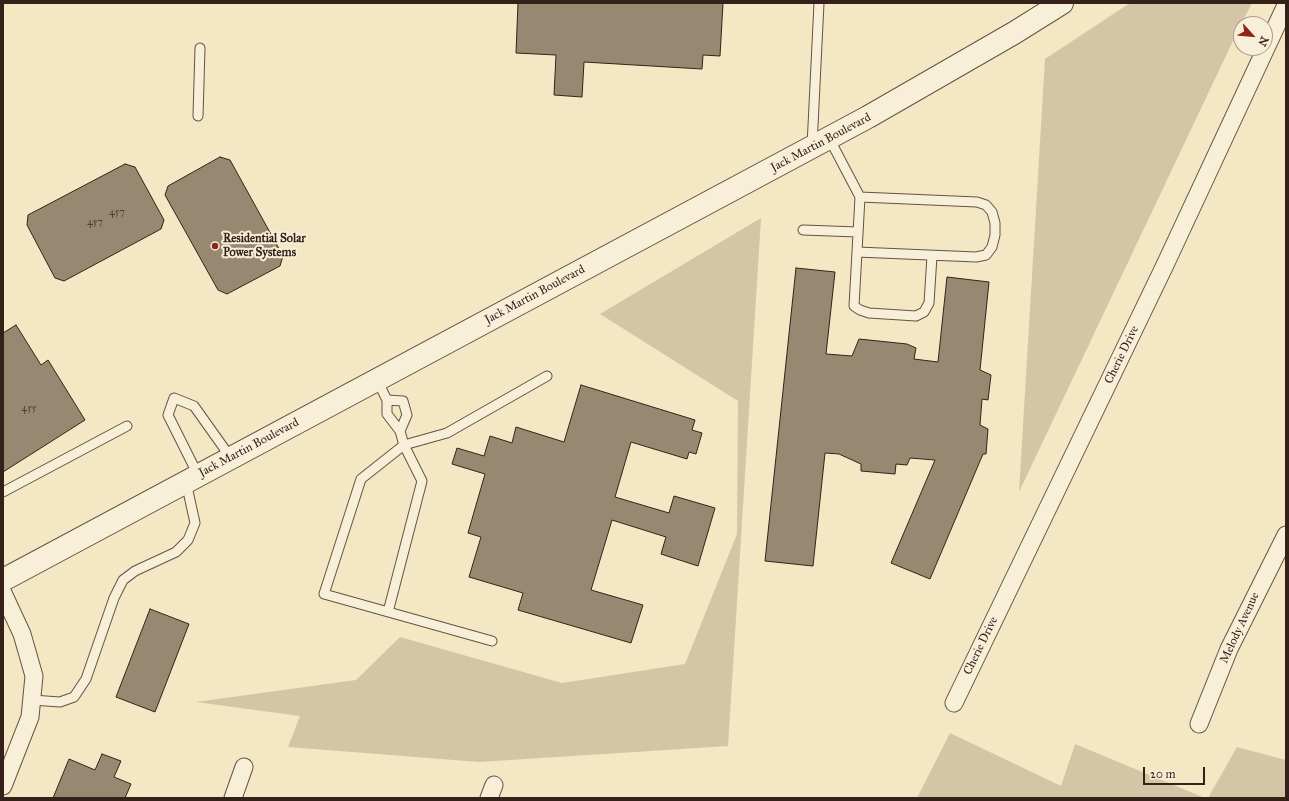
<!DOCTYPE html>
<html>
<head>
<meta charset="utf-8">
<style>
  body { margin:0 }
  #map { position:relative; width:1289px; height:801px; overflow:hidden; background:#f4e7c4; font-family:"IM FELL Great Primer",serif }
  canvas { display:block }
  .frame { position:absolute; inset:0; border:4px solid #352119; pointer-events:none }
  .north { position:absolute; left:1233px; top:16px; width:40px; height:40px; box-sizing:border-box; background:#f8efd9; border:1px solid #aa9d8c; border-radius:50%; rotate:117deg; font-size:11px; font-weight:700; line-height:16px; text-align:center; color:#352119 }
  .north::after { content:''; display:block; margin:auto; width:14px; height:18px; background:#8f2418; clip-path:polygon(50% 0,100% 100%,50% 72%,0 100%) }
  .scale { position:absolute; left:1143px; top:767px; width:62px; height:18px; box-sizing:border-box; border:2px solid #352119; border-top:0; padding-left:5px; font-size:12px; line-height:14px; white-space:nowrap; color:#352119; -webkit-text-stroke:3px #f8efd9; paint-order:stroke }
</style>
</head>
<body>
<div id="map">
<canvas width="1289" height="801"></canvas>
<div class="frame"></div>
<div class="north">N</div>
<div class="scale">20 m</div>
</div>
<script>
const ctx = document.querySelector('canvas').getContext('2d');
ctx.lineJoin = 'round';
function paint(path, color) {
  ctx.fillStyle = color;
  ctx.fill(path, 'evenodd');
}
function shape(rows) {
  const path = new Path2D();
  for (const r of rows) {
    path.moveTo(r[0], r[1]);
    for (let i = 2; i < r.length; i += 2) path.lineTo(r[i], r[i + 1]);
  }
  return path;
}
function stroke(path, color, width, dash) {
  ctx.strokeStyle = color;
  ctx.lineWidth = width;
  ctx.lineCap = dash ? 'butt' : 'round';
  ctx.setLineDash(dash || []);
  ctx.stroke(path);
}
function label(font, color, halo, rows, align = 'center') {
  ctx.font = font + ' "IM FELL Great Primer",serif';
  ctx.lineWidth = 4;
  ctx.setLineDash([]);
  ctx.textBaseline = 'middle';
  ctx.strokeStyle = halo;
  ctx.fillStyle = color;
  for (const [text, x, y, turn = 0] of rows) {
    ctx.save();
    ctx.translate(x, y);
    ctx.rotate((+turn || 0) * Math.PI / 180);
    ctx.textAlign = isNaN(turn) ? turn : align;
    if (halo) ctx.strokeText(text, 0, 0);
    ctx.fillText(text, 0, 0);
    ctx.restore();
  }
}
paint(shape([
  [1130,3,1252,3,1241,24,1019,492,1045,59],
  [761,218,728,746,479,762,288,747,300,716,196,702,356,680,400,637,562,683,685,664,737,534,738,401,600,314],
  [950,733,1061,786,1075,744,1205,798,917,798],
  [1237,747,1286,760,1286,798,1208,798]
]), '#d4c5a7');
const building = shape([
  [518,3,723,3,720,56,703,55,702,69,584,62,582,97,554,95,556,55,516,53,518,3],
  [220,157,230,160,283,256,280,266,227,294,218,290,165,195,168,186,220,157],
  [125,164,135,167,164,220,161,229,64,281,55,278,27,225,28,215,125,164],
  [796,268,835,272,826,354,852,356,859,339,907,344,916,348,914,359,938,362,947,277,989,282,980,370,991,375,988,400,982,399,980,425,988,429,986,454,983,454,930,579,891,563,935,460,910,458,907,465,896,464,895,474,861,471,861,464,839,454,825,453,813,566,765,561,796,268],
  [16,325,41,365,48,360,85,420,3,472,3,333,16,325],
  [581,385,695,420,692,430,702,433,696,454,689,452,687,459,631,442,615,497,669,513,674,496,715,508,698,566,661,554,666,537,612,520,591,590,643,605,631,643,518,610,523,593,469,577,481,537,468,533,485,474,452,464,457,448,484,456,490,436,512,443,516,427,564,442,581,385],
  [150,609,189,624,155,712,116,697,150,609],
  [102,754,121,761,114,777,131,784,125,798,53,798,69,759,95,770,102,754]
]);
paint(building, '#988872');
stroke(building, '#352119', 1);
const service = shape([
  [198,116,200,48],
  [829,138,860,197,977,202,986,205,992,212,995,223,995,235,992,247,986,255,976,257,857,252,860,197],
  [812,146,819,3],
  [803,230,858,232],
  [857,252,854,306,860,310,869,313,916,316,924,312,929,303,932,256],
  [377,380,387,400,387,414,400,431,404,445,361,479,324,594,492,641],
  [387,400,403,401,407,415,400,431],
  [198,475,168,415,174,398,194,406,231,458],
  [3,492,127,426],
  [388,612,422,481,404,445,447,433,547,376],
  [32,700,60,702,74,697,86,679,114,598,123,580,135,571,176,552,188,540,195,523,186,482]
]);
const minor = shape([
  [3,593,22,634,34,676,30,717,3,786],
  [954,703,1165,265,1286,5],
  [1199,724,1229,649,1286,535],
  [233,798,244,767],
  [489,798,494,785]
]);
const tertiary = shape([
  [3,580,868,117,1014,33,1062,3]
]);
stroke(service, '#655244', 11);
stroke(minor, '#655244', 19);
stroke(tertiary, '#655244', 24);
stroke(service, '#f8efd9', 9);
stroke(minor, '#f8efd9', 17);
stroke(tertiary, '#f8efd9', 22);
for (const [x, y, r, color] of [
  [215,246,4,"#8f2418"]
]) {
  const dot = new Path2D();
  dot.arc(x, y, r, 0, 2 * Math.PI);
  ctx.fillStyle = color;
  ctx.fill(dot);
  stroke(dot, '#f8efd9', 1.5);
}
label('10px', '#4e3b2f', null, [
  ["457",117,213],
  ["457",95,223],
  ["455",29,409]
]);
label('12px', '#352119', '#f8efd9', [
  ["Jack Martin Boulevard",821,143,-28],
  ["Jack Martin Boulevard",535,295,-28],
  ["Cherie Drive",1122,355,-64],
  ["Jack Martin Boulevard",249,448,-28],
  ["Melody Avenue",1240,628,-65],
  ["Cherie Drive",981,646,-64]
]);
label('bold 12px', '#352119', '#f8efd9', [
  ["Residential Solar",223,239],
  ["Power Systems",223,253]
], 'left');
</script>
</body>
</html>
